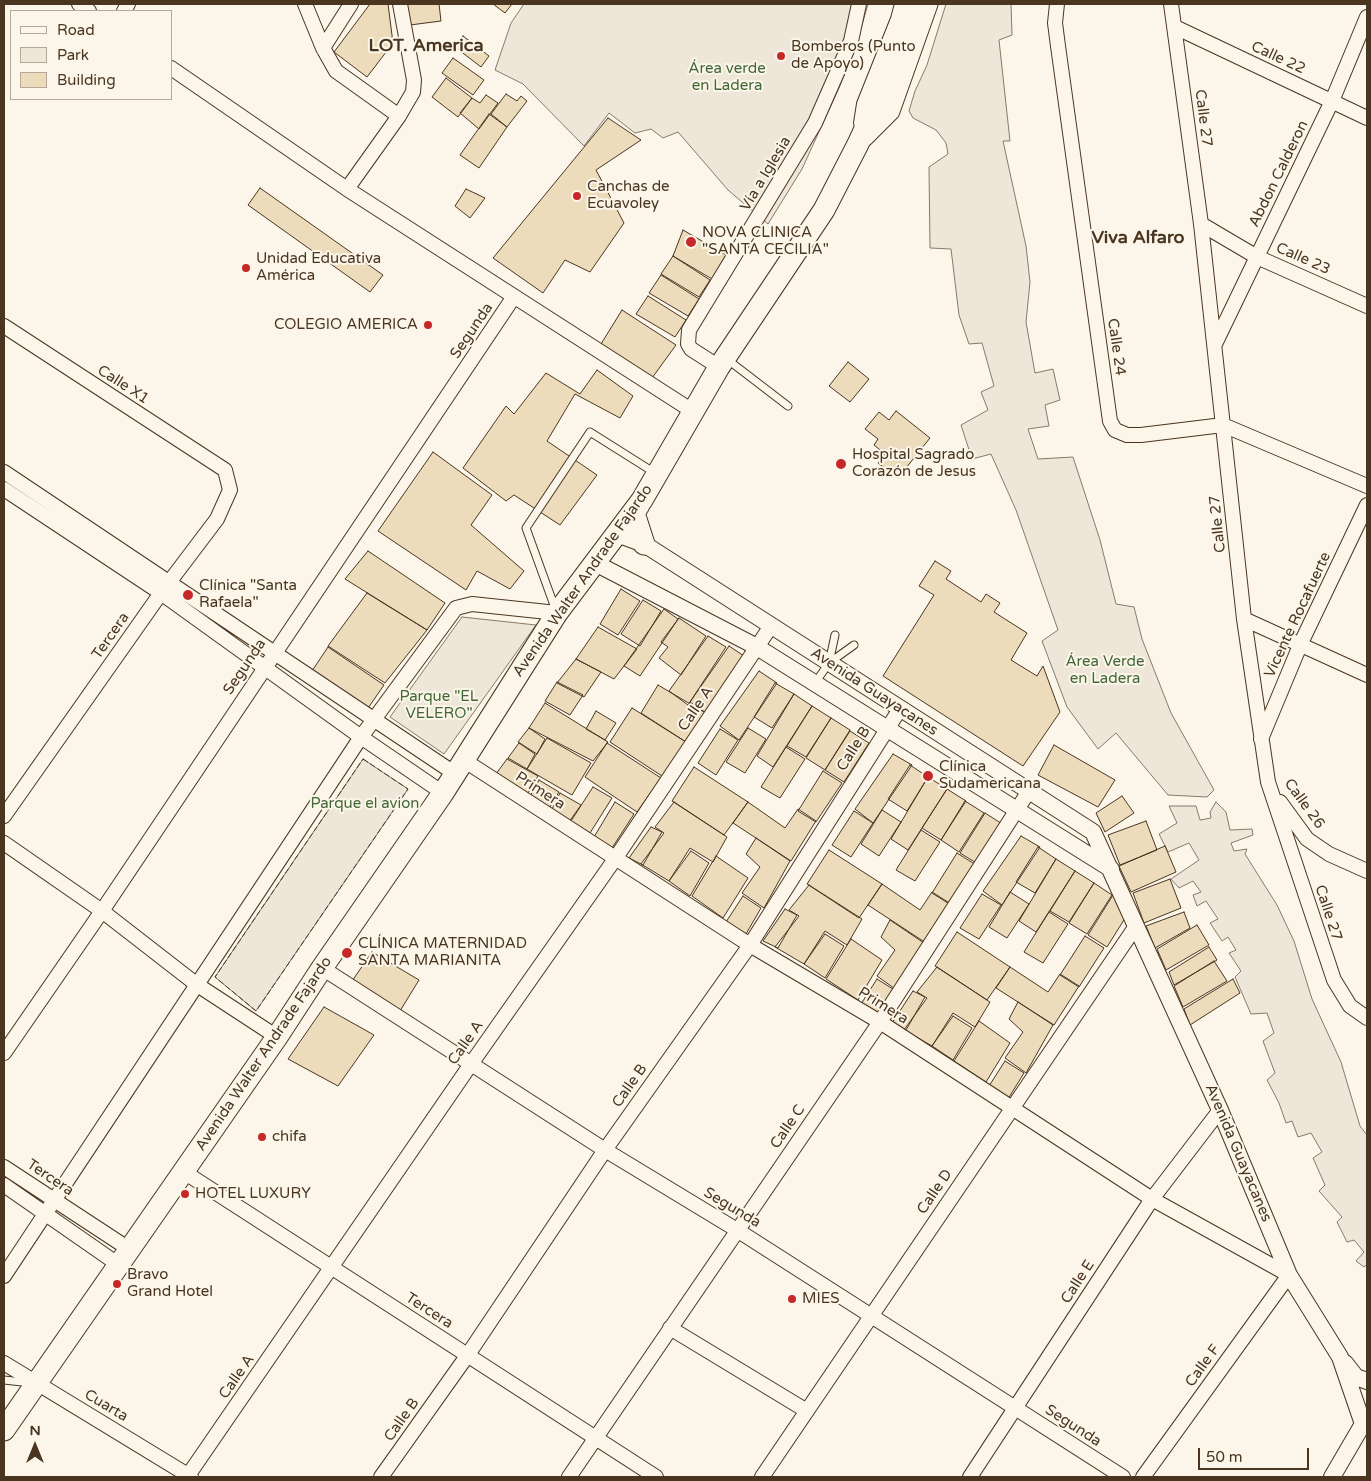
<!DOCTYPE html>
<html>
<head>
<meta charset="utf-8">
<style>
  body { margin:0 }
  #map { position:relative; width:1371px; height:1481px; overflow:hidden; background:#fbf6e9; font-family:"Varela Round",sans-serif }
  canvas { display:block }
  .frame { position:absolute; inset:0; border:5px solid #4a3520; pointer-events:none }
  .legend { position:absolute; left:10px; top:10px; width:162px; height:90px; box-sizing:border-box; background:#fbf6e9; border:1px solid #b4a999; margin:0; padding:6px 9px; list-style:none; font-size:15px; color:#4a3520 }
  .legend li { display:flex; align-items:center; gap:10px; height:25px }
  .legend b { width:25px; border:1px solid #b4a999 }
  .north { position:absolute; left:10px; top:1421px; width:50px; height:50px; -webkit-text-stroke:4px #fbf6e9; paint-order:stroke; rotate:0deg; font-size:14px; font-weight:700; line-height:20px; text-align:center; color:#4a3520 }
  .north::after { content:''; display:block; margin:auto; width:18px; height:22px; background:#4a3520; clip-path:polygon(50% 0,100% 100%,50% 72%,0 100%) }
  .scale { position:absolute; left:1198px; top:1448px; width:111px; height:22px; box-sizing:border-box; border:2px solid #4a3520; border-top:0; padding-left:6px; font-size:15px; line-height:18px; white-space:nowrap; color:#4a3520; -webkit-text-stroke:4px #fbf6e9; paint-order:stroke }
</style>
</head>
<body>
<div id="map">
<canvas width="1371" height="1481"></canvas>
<div class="frame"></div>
<ul class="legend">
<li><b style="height:6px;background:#fbf6e9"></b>Road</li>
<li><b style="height:14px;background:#ede6d9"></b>Park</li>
<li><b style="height:14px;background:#ecdcbc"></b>Building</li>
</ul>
<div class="north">N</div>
<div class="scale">50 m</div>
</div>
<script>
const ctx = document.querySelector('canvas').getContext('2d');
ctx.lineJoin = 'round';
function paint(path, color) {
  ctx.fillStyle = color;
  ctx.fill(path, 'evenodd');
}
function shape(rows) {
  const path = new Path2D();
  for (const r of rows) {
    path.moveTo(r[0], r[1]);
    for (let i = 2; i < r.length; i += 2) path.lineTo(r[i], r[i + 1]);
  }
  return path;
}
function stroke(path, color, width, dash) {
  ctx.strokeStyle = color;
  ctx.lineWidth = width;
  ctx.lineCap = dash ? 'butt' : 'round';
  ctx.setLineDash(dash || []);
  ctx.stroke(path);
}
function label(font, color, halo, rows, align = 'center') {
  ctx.font = font + ' "Varela Round",sans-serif';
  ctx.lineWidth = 4;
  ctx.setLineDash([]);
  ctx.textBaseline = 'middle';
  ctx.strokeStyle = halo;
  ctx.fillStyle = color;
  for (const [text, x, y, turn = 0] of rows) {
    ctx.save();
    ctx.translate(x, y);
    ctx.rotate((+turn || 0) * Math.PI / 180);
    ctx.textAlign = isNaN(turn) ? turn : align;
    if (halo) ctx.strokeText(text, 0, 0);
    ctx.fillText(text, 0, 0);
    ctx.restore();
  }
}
const green = shape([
  [524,4,868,4,856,46,839,88,802,169,768,224,728,190,678,132,663,138,651,129,635,133,609,113,584,146,523,84,495,70,511,23,524,4],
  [946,4,1011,4,1012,35,999,40,1010,141,1003,141,1026,246,1030,282,1026,322,1035,373,1053,369,1060,400,1045,405,1049,426,1028,429,1038,459,1073,457,1100,540,1116,604,1134,607,1142,639,1171,713,1214,790,1207,797,1168,795,1116,733,1098,749,1067,707,1042,641,1058,630,1016,510,991,454,972,459,961,425,988,410,981,392,994,386,982,343,969,344,959,315,951,249,930,248,929,167,948,154,946,143,936,130,913,118,909,111,915,91,927,65,946,4],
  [462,617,536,625,444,754,390,717,462,617],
  [363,759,408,789,256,1011,215,977,363,759],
  [1216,802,1226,812,1230,830,1252,829,1253,835,1231,843,1234,851,1247,849,1245,854,1277,905,1294,941,1312,999,1341,1062,1360,1126,1367,1135,1367,1264,1364,1267,1356,1261,1364,1252,1354,1240,1347,1242,1337,1222,1342,1217,1319,1191,1325,1185,1313,1158,1322,1152,1311,1133,1298,1137,1292,1121,1286,1123,1279,1103,1267,1080,1275,1073,1263,1041,1274,1033,1267,1013,1251,1014,1235,977,1241,971,1229,953,1236,950,1228,937,1222,941,1210,923,1218,919,1206,901,1197,906,1193,895,1201,892,1193,881,1179,888,1171,879,1199,860,1189,843,1168,852,1159,834,1177,823,1169,806,1196,806,1200,820,1211,818,1210,812,1216,802]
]);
paint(green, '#ede6d9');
stroke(green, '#887966', 1);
const building = shape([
  [370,4,388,4,393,43,367,77,334,52,370,4],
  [407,4,439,4,441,21,410,25,407,4],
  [493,4,512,4,505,13,493,4],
  [463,36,489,56,481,67,455,47,463,36],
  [453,58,484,80,473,95,442,73,453,58],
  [446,78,472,98,458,117,432,97,446,78],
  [506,94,517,101,521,96,527,101,507,127,491,114,506,94],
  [486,95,498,103,479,129,460,113,472,98,480,103,486,95],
  [489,114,507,127,479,168,460,155,489,114],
  [608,118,641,140,596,170,624,223,590,272,565,260,543,293,493,258,608,118],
  [260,188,383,275,370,292,248,205,260,188],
  [466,189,485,198,470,218,455,206,466,189],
  [683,230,726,255,712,279,673,256,683,230],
  [673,256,710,280,699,297,661,274,673,256],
  [661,275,699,299,688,316,649,293,661,275],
  [648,296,686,320,675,337,636,314,648,296],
  [622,310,676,345,652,378,601,344,622,310],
  [848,362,869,379,850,402,829,386,848,362],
  [597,370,633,396,620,418,575,394,547,441,597,475,560,525,514,495,506,501,463,468,506,406,514,414,546,373,580,394,597,370],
  [896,411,930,438,898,478,878,463,885,454,874,445,878,439,865,429,879,412,889,420,896,411],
  [433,452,492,495,471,525,524,571,510,589,477,571,466,590,378,531,433,452],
  [368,551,445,603,427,630,345,579,368,551],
  [935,561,951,571,946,579,981,602,986,594,1000,603,994,612,1027,633,1011,660,1037,676,1043,666,1060,712,1023,766,883,676,934,595,919,586,935,561],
  [621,589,640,601,618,635,600,624,621,589],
  [367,593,427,630,385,683,328,646,367,593],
  [643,600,661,611,640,646,621,634,643,600],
  [664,609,678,619,640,676,624,666,664,609],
  [679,618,706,636,681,675,659,658,668,647,661,642,679,618],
  [598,627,637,649,614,679,576,659,598,627],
  [708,636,726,647,688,705,669,691,708,636],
  [729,646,747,658,709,715,690,702,729,646],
  [328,647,384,685,366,711,310,674,328,647],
  [576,659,601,672,584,697,557,683,576,659],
  [759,671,777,683,739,740,720,726,759,671],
  [557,682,583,695,570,715,545,701,557,682],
  [775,683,794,694,772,728,754,717,775,683],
  [658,685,709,715,686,742,641,713,658,685],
  [794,694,812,706,773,767,757,756,794,694],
  [545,703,608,742,593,761,529,728,545,703],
  [812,706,831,718,806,757,787,746,812,706],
  [632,708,686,742,662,776,610,742,632,708],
  [596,711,616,723,605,740,586,729,596,711],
  [831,718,850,730,825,770,806,758,831,718],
  [529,728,545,739,537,754,518,742,529,728],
  [748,728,766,739,745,773,726,762,748,728],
  [720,729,738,740,716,775,698,763,720,729],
  [850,731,869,743,844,782,825,770,850,731],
  [547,738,591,763,572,795,527,769,547,738],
  [519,743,535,754,527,769,508,758,519,743],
  [607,743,661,778,637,812,585,777,607,743],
  [1054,745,1115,780,1098,807,1038,775,1054,745],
  [786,747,805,759,780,798,761,787,786,747],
  [893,754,912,765,873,823,855,809,893,754],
  [507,759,538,776,525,798,493,778,507,759],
  [910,765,928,777,907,811,888,799,910,765],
  [694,767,748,802,724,835,672,801,694,767],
  [823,771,842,783,816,822,798,811,823,771],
  [928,777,947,789,908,850,891,839,928,777],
  [539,780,559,792,548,810,529,798,539,780],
  [593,787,612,798,590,833,571,821,593,787],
  [947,789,966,801,941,840,922,828,947,789],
  [560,793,581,805,569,822,551,811,560,793],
  [1122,796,1134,813,1105,832,1096,813,1122,796],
  [965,801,984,813,959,852,941,840,965,801],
  [615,802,634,814,612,848,594,837,615,802],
  [674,802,727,837,713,862,690,848,669,881,641,864,664,833,655,827,674,802],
  [748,802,785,828,798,809,816,821,791,861,733,823,748,802],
  [882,810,901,822,879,856,861,844,882,810],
  [854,811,873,823,851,857,832,845,854,811],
  [985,813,1004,825,978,864,960,853,985,813],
  [1146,821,1157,850,1120,865,1108,835,1146,821],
  [651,827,662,832,643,865,629,858,651,827],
  [921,830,940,842,915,881,896,870,921,830],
  [1021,836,1040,847,1002,905,983,891,1021,836],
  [756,838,790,861,764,908,742,893,760,867,746,854,756,838],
  [1165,846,1176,872,1131,892,1119,866,1165,846],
  [1038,847,1056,859,1035,893,1016,882,1038,847],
  [829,850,882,884,859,918,807,884,829,850],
  [691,851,709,863,690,896,669,881,691,851],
  [957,853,976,865,951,905,932,893,957,853],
  [716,856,748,878,723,918,692,896,716,856],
  [1056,859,1075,871,1036,932,1019,921,1056,859],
  [1075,871,1094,883,1069,922,1050,911,1075,871],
  [1170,879,1181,908,1144,923,1133,893,1170,879],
  [1094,883,1112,895,1087,934,1069,923,1094,883],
  [882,884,920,910,932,892,951,904,926,943,868,905,882,884],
  [809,885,862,919,847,945,825,931,804,964,775,947,799,916,789,910,809,885],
  [1010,892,1029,904,1007,938,989,927,1010,892],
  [982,894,1001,905,979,939,960,928,982,894],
  [1113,895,1132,907,1107,947,1088,935,1113,895],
  [743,896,761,908,746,934,726,922,743,896],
  [785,909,797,915,778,948,763,941,785,909],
  [1049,912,1068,924,1043,963,1024,952,1049,912],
  [1184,912,1190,928,1155,948,1146,926,1184,912],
  [890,920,924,943,898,991,877,976,895,950,881,937,890,920],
  [1197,925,1209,945,1166,970,1157,949,1197,925],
  [957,932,1010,967,987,1000,935,966,957,932],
  [825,934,844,946,825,978,804,964,825,934],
  [1085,936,1104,948,1079,987,1060,975,1085,936],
  [851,939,882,960,858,1000,826,979,851,939],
  [1209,947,1217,960,1174,985,1169,972,1209,947],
  [372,952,419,980,400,1011,350,984,372,952],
  [1214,961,1227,981,1183,1007,1174,986,1214,961],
  [937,967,990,1002,975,1027,953,1013,932,1046,904,1030,927,998,917,992,937,967],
  [1010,967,1048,992,1060,974,1079,986,1054,1025,996,988,1010,967],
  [877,979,896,991,880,1017,861,1004,877,979],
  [1233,979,1240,993,1190,1025,1184,1009,1233,979],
  [913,991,925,997,906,1030,892,1023,913,991],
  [1018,1002,1053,1025,1026,1073,1005,1058,1023,1032,1009,1019,1018,1002],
  [324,1007,374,1035,338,1086,288,1059,324,1007],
  [953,1016,972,1028,953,1060,932,1046,953,1016],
  [979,1021,1010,1043,986,1082,954,1061,979,1021],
  [1005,1061,1024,1073,1008,1099,989,1086,1005,1061]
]);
paint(building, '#ecdcbc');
stroke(building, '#4a3520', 1);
const service = shape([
  [728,360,788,406],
  [555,608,526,528,590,432,655,473],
  [829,663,835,635],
  [815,683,829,663,854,645],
  [4,1380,31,1383]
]);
const minor = shape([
  [79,4,89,11],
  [305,4,323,48,336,71,399,116],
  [400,4,414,80,413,92,399,116,347,189,694,412],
  [1057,4,1055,23,1058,46,1110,421,1115,430,1127,435,1141,435,1223,425,1367,486],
  [1171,4,1201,224,1244,619,1268,782,1334,980,1350,1006,1367,1018],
  [124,11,128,4],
  [1175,27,1367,118],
  [323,48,351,4],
  [171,68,347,189],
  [861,123,864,104,898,19,902,4],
  [1201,224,1257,257,1367,306],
  [4,326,225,470,230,490,217,519,161,593,4,816],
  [1215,344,1332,101,1367,17],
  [719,367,691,349,688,344,689,330,815,123,851,41,859,4],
  [4,472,454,773],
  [4,489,161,593,361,737,443,793],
  [1244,619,1367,675],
  [1261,739,1301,643,1367,505],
  [462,759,750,945,880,1022,1152,1199,1289,1275,1143,1477],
  [1280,802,1307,839,1329,854,1367,871],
  [4,843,102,911,196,984,277,1037],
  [322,968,605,1150,737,1230,1123,1477],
  [4,1053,102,911,513,298],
  [4,1167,129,1249],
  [184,1172,656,1477],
  [4,1185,119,1265],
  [4,1276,361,737,456,608,472,604,557,613],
  [670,1328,807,1411],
  [4,1363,191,1477],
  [187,1477,471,1064,615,859,771,626],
  [381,1477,467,1356,605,1150,750,945,900,709],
  [569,1477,880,1022,1029,791],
  [762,1477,1136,926],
  [970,1477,1152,1199,1220,1110]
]);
const tertiary = shape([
  [617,534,644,544,1093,832,1220,1110,1289,1275,1340,1357,1363,1424],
  [595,563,757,647,1111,869],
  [1345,1363,1356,1377,1367,1381],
  [1332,1477,1367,1417]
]);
const secondary = shape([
  [864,137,890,111,928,4]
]);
const primary = shape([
  [639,505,634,513,644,544],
  [4,1430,277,1037,322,968,443,793,557,613,642,500,719,367,824,210,858,144,900,52,914,4]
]);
stroke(service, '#4a3520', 9);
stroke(minor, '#4a3520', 16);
stroke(tertiary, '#4a3520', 18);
stroke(secondary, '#4a3520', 21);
stroke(primary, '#4a3520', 23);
stroke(service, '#fbf6e9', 7);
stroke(minor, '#fbf6e9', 14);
stroke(tertiary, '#fbf6e9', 16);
stroke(secondary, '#fbf6e9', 19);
stroke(primary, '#fbf6e9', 21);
stroke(shape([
  [363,759,408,789,256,1011,215,977,363,759]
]), '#4a3520', 1, [6, 2.5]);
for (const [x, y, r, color] of [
  [781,56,5,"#c62828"],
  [577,196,5,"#c62828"],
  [691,242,6,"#c62828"],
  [246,268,5,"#c62828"],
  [428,325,5,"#c62828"],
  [841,464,6,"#c62828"],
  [188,595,6,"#c62828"],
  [928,776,6,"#c62828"],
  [347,953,6,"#c62828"],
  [262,1137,5,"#c62828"],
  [185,1194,5,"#c62828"],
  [117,1284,5,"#c62828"],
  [792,1299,5,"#c62828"]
]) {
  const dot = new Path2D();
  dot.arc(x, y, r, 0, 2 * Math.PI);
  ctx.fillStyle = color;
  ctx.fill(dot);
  stroke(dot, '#fbf6e9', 2);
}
label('15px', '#4a3520', '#fbf6e9', [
  ["Bomberos (Punto",791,47],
  ["de Apoyo)",791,64],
  ["Canchas de",587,187],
  ["Ecuavoley",587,204],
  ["NOVA CLINICA",702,233],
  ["\"SANTA CECILIA\"",702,250],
  ["Unidad Educativa",256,259],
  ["América",256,276],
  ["COLEGIO AMERICA",418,325,"right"],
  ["Hospital Sagrado",852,455],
  ["Corazón de Jesus",852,472],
  ["Clínica \"Santa",199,586],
  ["Rafaela\"",199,603],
  ["Clínica",939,767],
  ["Sudamericana",939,784],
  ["CLÍNICA MATERNIDAD",358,944],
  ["SANTA MARIANITA",358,961],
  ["chifa",272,1137],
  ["HOTEL LUXURY",195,1194],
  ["Bravo",127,1275],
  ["Grand Hotel",127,1292],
  ["MIES",802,1299]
], 'left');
label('15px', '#4a3520', '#fbf6e9', [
  ["Calle 22",1278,58,25],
  ["Calle 27",1203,118,83],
  ["Vía a Iglesia",766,174,-59],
  ["Abdon Calderon",1279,174,-64],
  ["Calle 23",1303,259,24],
  ["Segunda",472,331,-56],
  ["Calle 24",1116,347,82],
  ["Calle X1",123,385,33],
  ["Calle 27",1218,524,-96],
  ["Avenida Walter Andrade Fajardo",583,581,-55],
  ["Vicente Rocafuerte",1298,615,-65],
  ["Tercera",111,636,-55],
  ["Segunda",245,667,-56],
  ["Avenida Guayacanes",874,692,33],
  ["Calle A",696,709,-56],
  ["Calle B",854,749,-58],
  ["Primera",540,791,33],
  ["Calle 26",1304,804,54],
  ["Calle 27",1328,913,72],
  ["Primera",883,1006,32],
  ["Calle A",466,1043,-55],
  ["Avenida Walter Andrade Fajardo",264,1054,-56],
  ["Calle B",630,1086,-55],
  ["Calle C",788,1127,-56],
  ["Avenida Guayacanes",1238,1153,67],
  ["Tercera",50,1178,34],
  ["Calle D",935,1192,-56],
  ["Segunda",732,1208,31],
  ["Calle E",1078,1282,-57],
  ["Tercera",429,1311,33],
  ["Calle F",1203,1366,-54],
  ["Calle A",237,1377,-55],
  ["Cuarta",106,1406,31],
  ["Calle B",402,1420,-55],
  ["Segunda",1073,1426,33]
]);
label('15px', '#436837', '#fbf6e9', [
  ["Área verde",727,69],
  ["en Ladera",727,86],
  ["Área Verde",1105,662],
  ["en Ladera",1105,679],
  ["Parque \"EL",439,697],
  ["VELERO\"",439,714],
  ["Parque el avion",365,804]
]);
label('bold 18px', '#4a3520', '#fbf6e9', [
  ["LOT. America",426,46],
  ["Viva Alfaro",1138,238]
]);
</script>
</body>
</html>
